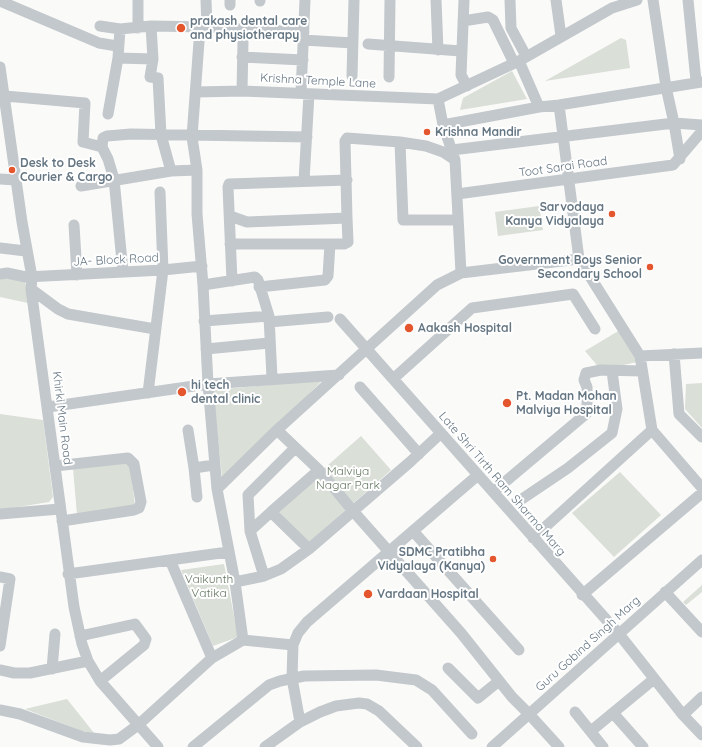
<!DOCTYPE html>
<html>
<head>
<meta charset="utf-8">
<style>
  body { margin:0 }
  canvas { display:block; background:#fafaf8 }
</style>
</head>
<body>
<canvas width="702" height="747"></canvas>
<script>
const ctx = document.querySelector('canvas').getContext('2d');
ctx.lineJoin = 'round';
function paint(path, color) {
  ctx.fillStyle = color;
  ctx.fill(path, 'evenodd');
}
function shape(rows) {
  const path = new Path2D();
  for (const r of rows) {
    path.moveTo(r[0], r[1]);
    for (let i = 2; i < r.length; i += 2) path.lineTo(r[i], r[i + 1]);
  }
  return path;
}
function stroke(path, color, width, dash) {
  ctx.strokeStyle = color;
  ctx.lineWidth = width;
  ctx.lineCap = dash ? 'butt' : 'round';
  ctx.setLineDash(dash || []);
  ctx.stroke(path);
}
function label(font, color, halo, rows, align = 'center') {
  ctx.font = font + ' Quicksand,sans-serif';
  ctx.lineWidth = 4;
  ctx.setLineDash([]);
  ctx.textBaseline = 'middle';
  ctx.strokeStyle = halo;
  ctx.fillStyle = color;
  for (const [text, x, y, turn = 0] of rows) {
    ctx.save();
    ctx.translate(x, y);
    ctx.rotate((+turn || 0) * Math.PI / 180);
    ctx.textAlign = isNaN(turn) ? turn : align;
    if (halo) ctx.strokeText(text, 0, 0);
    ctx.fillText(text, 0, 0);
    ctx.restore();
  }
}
paint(shape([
  [621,38,626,40,630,68,545,81],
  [512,71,527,99,460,110,463,98],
  [539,206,543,230,498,236,495,212],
  [0,275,25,279,28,303,0,297],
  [620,330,637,362,601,370,585,351],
  [323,380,248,454,222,477,213,390],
  [702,383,702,428,685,409,686,384],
  [0,414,43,420,53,497,49,502,0,510],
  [361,436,391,470,307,544,277,510],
  [129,459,135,505,77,515,73,468],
  [620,472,661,515,614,557,572,513],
  [224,564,238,637,213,646,181,570],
  [702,585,702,592,686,605,683,602],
  [67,699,94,733,82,731,25,709]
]), '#dadfd7');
stroke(shape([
  [138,0,138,28],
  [206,0,207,27],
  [230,0,230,5],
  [436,0,438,50],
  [464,0,461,75,467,86],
  [510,0,511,28,526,56],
  [556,0,561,36],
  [653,0,666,87,674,123,680,159],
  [688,0,696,81],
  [0,1,99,43,117,46],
  [260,1,260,0],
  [463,21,488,17,493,20,514,63],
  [100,26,120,29,151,26,207,27,304,32],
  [151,26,153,59,150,77,158,78,161,135,171,171],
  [200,28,192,137,197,170,197,214,203,285,208,384,217,489,235,582,243,640],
  [303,40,353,43],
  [368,44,461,51],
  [242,57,303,60],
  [118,58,153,59],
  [519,61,539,107],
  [0,67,22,222,32,277,31,289,74,607,82,644,88,661,100,681,158,747],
  [352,76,354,0],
  [389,77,390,0],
  [242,91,243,42],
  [196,92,242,91,438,99,519,61,612,8,637,0],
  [301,93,305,0],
  [5,96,85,103,83,142,102,147],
  [438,99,443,125,455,160,461,273],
  [559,105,579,259,640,356,652,430,702,488],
  [108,114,118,58,120,29],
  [443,125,539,107,559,105,702,82],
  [400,142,403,220,458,220],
  [452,150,674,123,702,125],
  [0,179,16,180],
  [304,181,309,94],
  [81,186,171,171,197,170],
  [457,194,673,165,702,131],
  [230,216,247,222,347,218,345,141,347,138,400,142,426,146,443,152,455,160],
  [74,225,77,275],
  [230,244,330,244,328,276,325,280,259,287],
  [330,244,344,244,348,242,347,218],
  [0,248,26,251],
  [123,272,114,179,108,159,102,147,103,138,107,136,131,134,307,137],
  [0,274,7,273,26,277,163,270,202,266],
  [232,281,228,187,229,184,347,180],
  [203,285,255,277,258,280,269,316,272,378],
  [31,289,58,309,68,314,155,329],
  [340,319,619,634,683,715,702,735],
  [204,321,269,316],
  [269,322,328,317],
  [206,349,269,343],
  [674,354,679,414,702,437],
  [640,356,702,353],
  [393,379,472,308,573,294,595,329],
  [360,387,419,454],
  [148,393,163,270,160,192],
  [48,407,208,384,339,375],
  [188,430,194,468],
  [277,430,319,470,353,511,461,633,512,697,529,714,559,747],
  [55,466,128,458,134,464,141,502,139,508,134,510,62,521],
  [217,489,277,430,437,285,461,273,579,259],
  [493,492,587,413,587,387,584,380,586,373,601,370,642,371],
  [197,497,194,468,214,465],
  [522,499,568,468,612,433,617,409,612,371],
  [0,514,60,509],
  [250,531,248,495,295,448],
  [413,531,519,650],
  [533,538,652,430],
  [309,549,271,512,319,470],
  [170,560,212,658],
  [68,574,228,552],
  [264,576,250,531,271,512],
  [0,577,10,579,0,646],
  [235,582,264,576,281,569,309,549,410,462,441,433],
  [665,592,702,632],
  [582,595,702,493],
  [80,636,135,624,146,639,144,645,100,681],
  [448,668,478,698,499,681],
  [52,669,55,634],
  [0,670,14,673,30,673,88,661],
  [0,710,20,714,83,737,110,740,119,739,138,725,212,658,243,640,293,645],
  [575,712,603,747],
  [613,713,643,747],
  [683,715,702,697],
  [300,722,292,678,293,645,298,633,307,622,478,475],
  [591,731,654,679],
  [193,747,269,685,280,681,304,676,376,675,416,680,432,690,472,734],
  [265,747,300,722,320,712,336,706,359,703,367,704,379,711,417,747],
  [492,747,702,560]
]), '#c3c8cc', 11);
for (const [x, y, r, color] of [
  [181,28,5,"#e4572e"],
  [427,132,4,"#e4572e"],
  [12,170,4,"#e4572e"],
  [612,214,4,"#e4572e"],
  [650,267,4,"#e4572e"],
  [409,328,5,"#e4572e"],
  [182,392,5,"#e4572e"],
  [507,403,5,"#e4572e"],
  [493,559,4,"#e4572e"],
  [368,594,5,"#e4572e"]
]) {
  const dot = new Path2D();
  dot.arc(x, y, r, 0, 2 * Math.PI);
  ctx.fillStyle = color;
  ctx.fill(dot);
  stroke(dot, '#fff', 1.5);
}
label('bold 12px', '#657683', '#fff', [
  ["prakash dental care",190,21],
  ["and physiotherapy",190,35],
  ["Krishna Mandir",435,132],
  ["Desk to Desk",20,163],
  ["Courier & Cargo",20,177],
  ["Sarvodaya",604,207,"right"],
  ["Kanya Vidyalaya",604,221,"right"],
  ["Government Boys Senior",642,260,"right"],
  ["Secondary School",642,274,"right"],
  ["Aakash Hospital",418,328],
  ["hi tech",191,385],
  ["dental clinic",191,399],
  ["Pt. Madan Mohan",516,396],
  ["Malviya Hospital",516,410],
  ["SDMC Pratibha",485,552,"right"],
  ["Vidyalaya (Kanya)",485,566,"right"],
  ["Vardaan Hospital",377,594]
], 'left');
label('12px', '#657683', '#fff', [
  ["Krishna Temple Lane",318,81,3],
  ["Toot Sarai Road",563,167,-8],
  ["JA- Block Road",116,260,-3],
  ["Khirki Main Road",62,418,83],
  ["Late Shri Tirth Ram Sharma Marg",502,484,49],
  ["Guru Gobind Singh Marg",588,644,-42]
]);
label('12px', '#687a64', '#fff', [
  ["Malviya",348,471],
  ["Nagar Park",348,485],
  ["Vaikunth",209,579],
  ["Vatika",209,593]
]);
</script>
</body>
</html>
